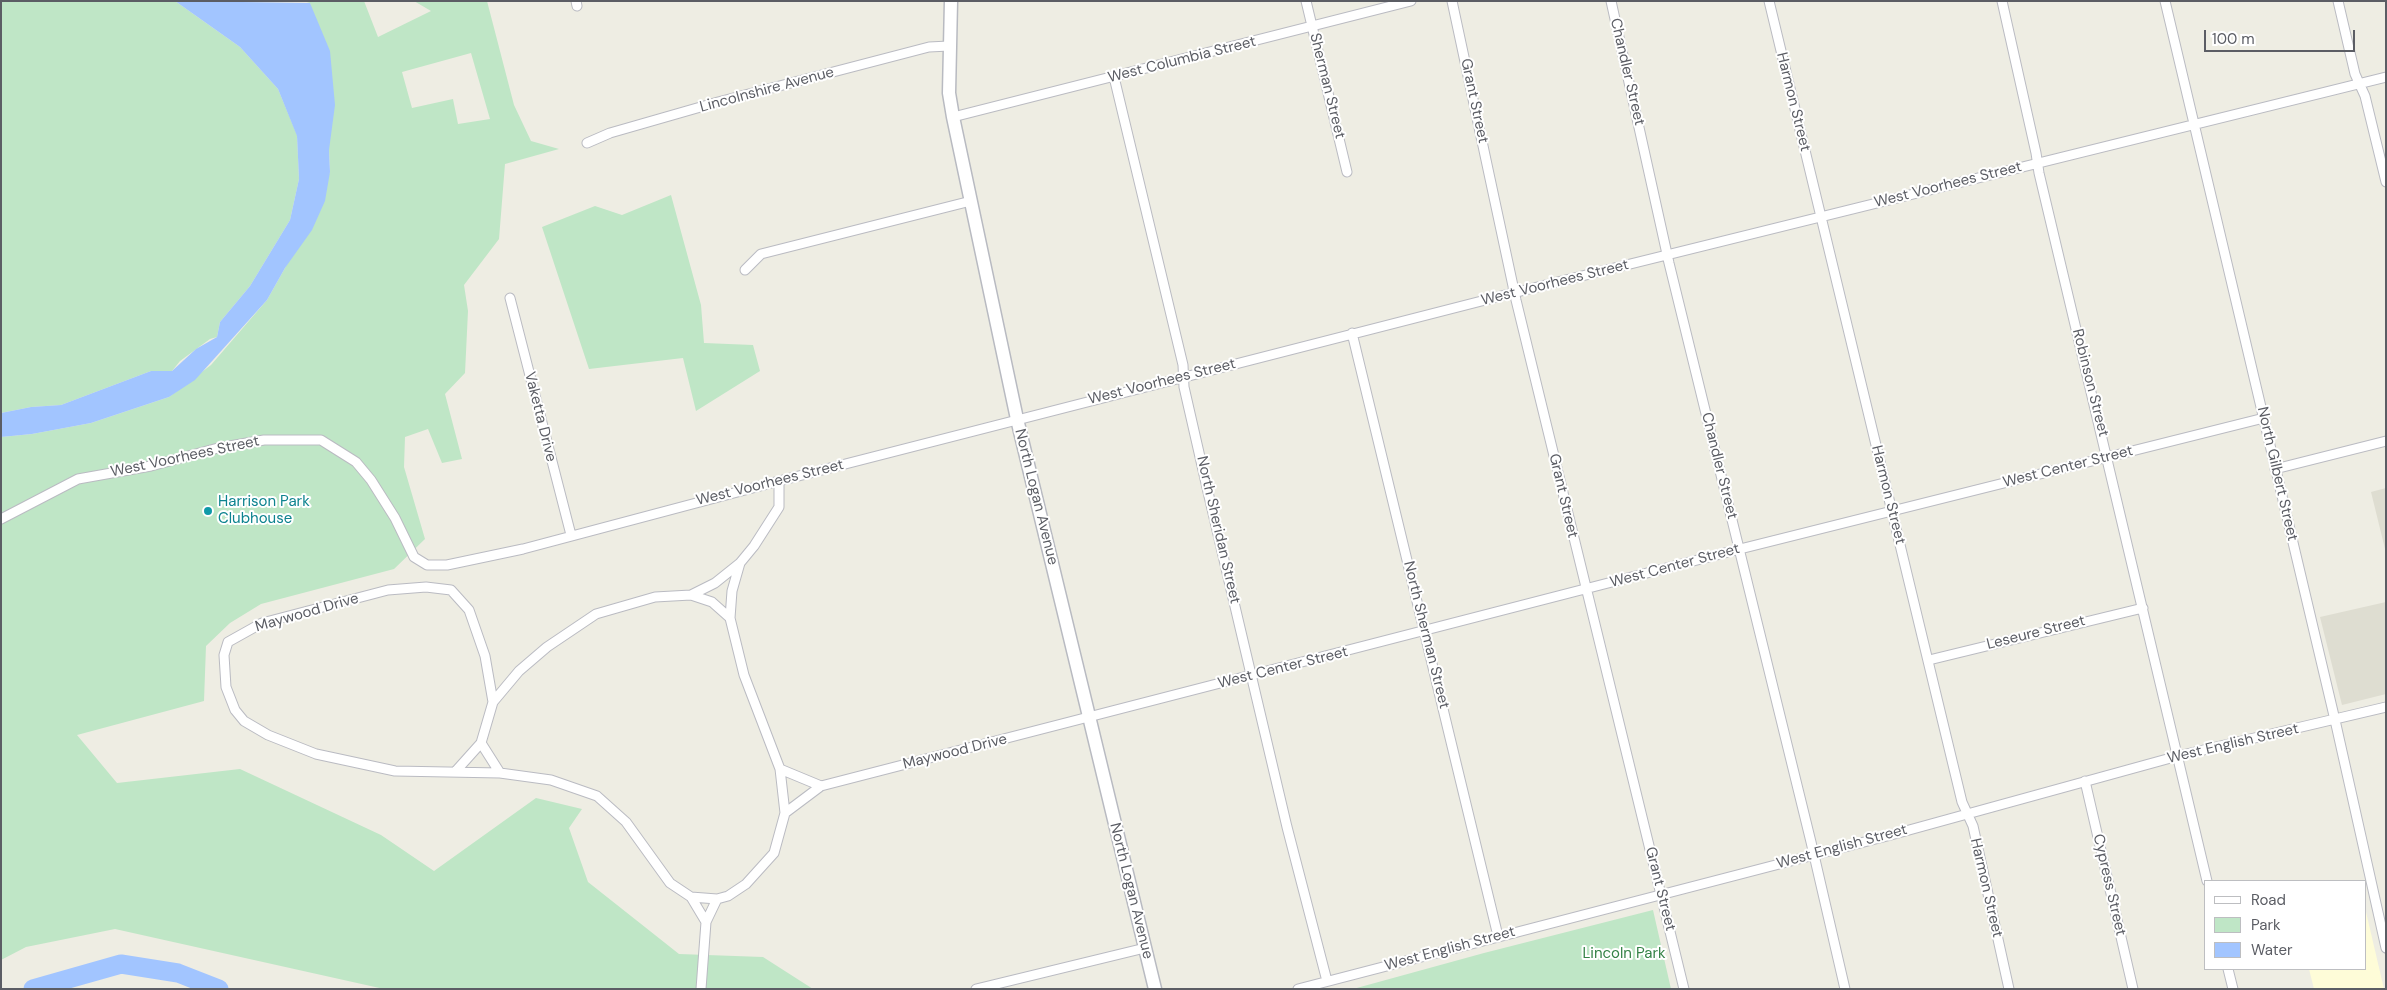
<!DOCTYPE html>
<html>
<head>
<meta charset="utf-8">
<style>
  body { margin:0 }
  #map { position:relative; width:2387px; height:990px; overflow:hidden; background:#eeede3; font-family:"DM Sans",sans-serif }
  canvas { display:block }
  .frame { position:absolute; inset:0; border:2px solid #5b5d64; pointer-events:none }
  .legend { position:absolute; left:2204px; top:880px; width:162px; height:90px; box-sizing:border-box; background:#fff; border:1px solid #bdbec1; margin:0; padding:6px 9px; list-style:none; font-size:15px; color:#5b5d64 }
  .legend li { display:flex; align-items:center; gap:10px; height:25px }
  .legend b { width:25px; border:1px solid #bdbec1 }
  .scale { position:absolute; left:2204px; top:30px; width:151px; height:22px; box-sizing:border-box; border:2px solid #5b5d64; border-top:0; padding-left:6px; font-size:15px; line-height:18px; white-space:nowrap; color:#5b5d64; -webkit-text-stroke:4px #fff; paint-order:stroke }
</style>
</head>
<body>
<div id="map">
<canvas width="2387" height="990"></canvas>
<div class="frame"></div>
<ul class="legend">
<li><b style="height:6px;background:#fff"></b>Road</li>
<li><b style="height:14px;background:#bfe6c6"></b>Park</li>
<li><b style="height:14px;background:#a2c5ff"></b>Water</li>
</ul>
<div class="scale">100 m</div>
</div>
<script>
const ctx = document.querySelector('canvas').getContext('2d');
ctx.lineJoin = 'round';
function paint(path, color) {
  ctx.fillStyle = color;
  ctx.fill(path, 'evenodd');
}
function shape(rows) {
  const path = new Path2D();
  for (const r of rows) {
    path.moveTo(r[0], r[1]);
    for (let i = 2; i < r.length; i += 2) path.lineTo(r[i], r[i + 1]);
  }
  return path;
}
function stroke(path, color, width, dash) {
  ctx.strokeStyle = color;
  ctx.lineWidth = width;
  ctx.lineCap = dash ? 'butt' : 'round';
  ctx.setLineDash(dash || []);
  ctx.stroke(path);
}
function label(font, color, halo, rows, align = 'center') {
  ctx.font = font + ' "DM Sans",sans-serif';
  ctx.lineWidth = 4;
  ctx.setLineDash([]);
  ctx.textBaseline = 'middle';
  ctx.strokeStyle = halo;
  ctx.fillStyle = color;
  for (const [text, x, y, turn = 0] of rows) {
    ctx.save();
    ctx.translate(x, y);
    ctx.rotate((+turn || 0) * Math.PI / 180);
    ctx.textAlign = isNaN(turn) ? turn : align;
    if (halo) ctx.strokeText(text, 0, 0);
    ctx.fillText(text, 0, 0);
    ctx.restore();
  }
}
paint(shape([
  [2366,912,2384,989,2314,989,2309,969,2366,969]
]), '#fefcd8');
paint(shape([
  [2386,488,2386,553,2371,492],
  [2386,602,2386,694,2342,705,2320,617]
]), '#deddd1');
paint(shape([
  [1,1,175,1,240,47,278,89,297,135,299,179,290,220,250,286,220,322,217,337,210,339,180,361,172,371,151,371,61,405,31,407,1,413],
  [303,1,364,1,378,37,431,11,414,1,487,1,514,105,531,141,559,149,505,164,499,239,464,285,468,311,465,373,445,394,462,459,442,463,428,429,405,437,404,467,425,539,394,569,261,604,230,623,206,646,204,701,77,735,117,783,240,769,381,835,434,871,536,798,582,809,569,828,588,882,679,954,763,957,813,989,384,989,115,929,26,947,1,960,1,437,32,434,91,423,169,397,211,365,267,300,285,268,330,172,329,150,310,3],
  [471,53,490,119,458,124,453,99,412,108,402,72],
  [671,195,701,305,704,343,753,345,760,371,696,411,683,358,589,369,542,227,595,206,622,215],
  [1653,910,1671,989,1353,989,1484,953]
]), '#bfe6c6');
paint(shape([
  [175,1,310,3,330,51,335,105,329,150,330,172,325,201,312,230,285,268,267,300,195,380,169,397,91,423,32,434,1,437,1,413,31,407,61,405,151,371,172,371,196,349,217,337,220,322,250,286,290,220,299,179,297,136,278,89,240,47]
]), '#a2c5ff');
stroke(shape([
  [33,989,121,964,178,973,219,989]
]), '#a2c5ff', 19);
const street = shape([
  [576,1,577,6],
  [1306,1,1347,172],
  [1452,1,1516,300,1684,989],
  [1611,1,1669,263,1811,842,1845,989],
  [1769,1,1962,802,1973,826,2009,989],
  [2002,1,2036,153,2039,173,2207,881],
  [2165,1,2335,720,2386,948],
  [2338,1,2355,74,2365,96,2386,182],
  [1114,77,1183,365,1184,387,1208,492,1287,827,1327,981],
  [953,117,1411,1],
  [587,143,610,133,718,102,929,47,949,46],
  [745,270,761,254,971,201],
  [510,298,571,535],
  [1352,333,1498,936],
  [2275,469,2386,441],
  [1,519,78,479,151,466,218,448,264,440,321,440,356,462,371,480,395,518,414,557,427,565,447,565,523,549,779,481,1505,295,2386,77],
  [691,595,712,602,730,618,744,675,780,769,821,786],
  [730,618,732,591,740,563],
  [1929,660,2143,608],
  [493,702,485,656,469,610,451,590,426,587,388,590,262,623,228,642,224,655,226,687,235,710,244,721,268,735,316,754,395,771,500,773,551,780,597,796,626,822,670,883,691,897,717,899,728,896,746,884,774,853,785,813,821,786,1740,549,2264,418],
  [481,743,500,773],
  [780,769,785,813],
  [455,772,481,743,493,702,519,671,547,647,596,614,655,597,691,595,715,583,740,563,754,546,779,507,779,481],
  [2085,781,2133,989],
  [691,897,706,922],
  [2228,969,2233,989],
  [701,989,706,922,717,899],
  [976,989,1145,948],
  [1298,989,1891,835,2178,756,2386,707]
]);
const secondary = shape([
  [951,1,949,93,953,117,1017,419,1155,989]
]);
stroke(street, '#babbc2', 11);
stroke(secondary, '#b8bac1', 15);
stroke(street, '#fff', 9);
stroke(secondary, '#fff', 12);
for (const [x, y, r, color] of [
  [208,511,5,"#0f9aa8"]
]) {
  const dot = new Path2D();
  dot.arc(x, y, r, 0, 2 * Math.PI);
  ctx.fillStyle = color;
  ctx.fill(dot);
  stroke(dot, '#fff', 2);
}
label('15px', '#5b5d64', '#fff', [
  ["West Columbia Street",1182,60,-14],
  ["Chandler Street",1627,72,77],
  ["Sherman Street",1327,86,76],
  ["Lincolnshire Avenue",767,90,-15],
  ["Grant Street",1474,101,78],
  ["Harmon Street",1793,102,76],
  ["West Voorhees Street",1948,185,-14],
  ["West Voorhees Street",1555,283,-14],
  ["West Voorhees Street",1162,382,-14],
  ["Robinson Street",2090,383,76],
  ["Vaketta Drive",540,417,76],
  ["West Voorhees Street",185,457,-12],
  ["Chandler Street",1719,466,76],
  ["West Center Street",2068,467,-14],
  ["North Gilbert Street",2277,474,77],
  ["West Voorhees Street",770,483,-14],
  ["Harmon Street",1888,495,76],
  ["Grant Street",1563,496,77],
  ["North Logan Avenue",1036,497,76],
  ["North Sheridan Street",1218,530,77],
  ["West Center Street",1675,566,-15],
  ["Maywood Drive",307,613,-16],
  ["Leseure Street",2036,633,-14],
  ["North Sherman Street",1426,635,76],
  ["West Center Street",1283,668,-14],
  ["West English Street",2233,744,-13],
  ["Maywood Drive",955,752,-14],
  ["West English Street",1842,847,-15],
  ["Cypress Street",2109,885,77],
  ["Harmon Street",1986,888,77],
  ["Grant Street",1660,889,76],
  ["North Logan Avenue",1131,891,76],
  ["West English Street",1450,949,-15]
]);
label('15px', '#0d838f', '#fff', [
  ["Harrison Park",218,502],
  ["Clubhouse",218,519]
], 'left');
label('15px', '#348246', '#fff', [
  ["Lincoln Park",1624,954]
]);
</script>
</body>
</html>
